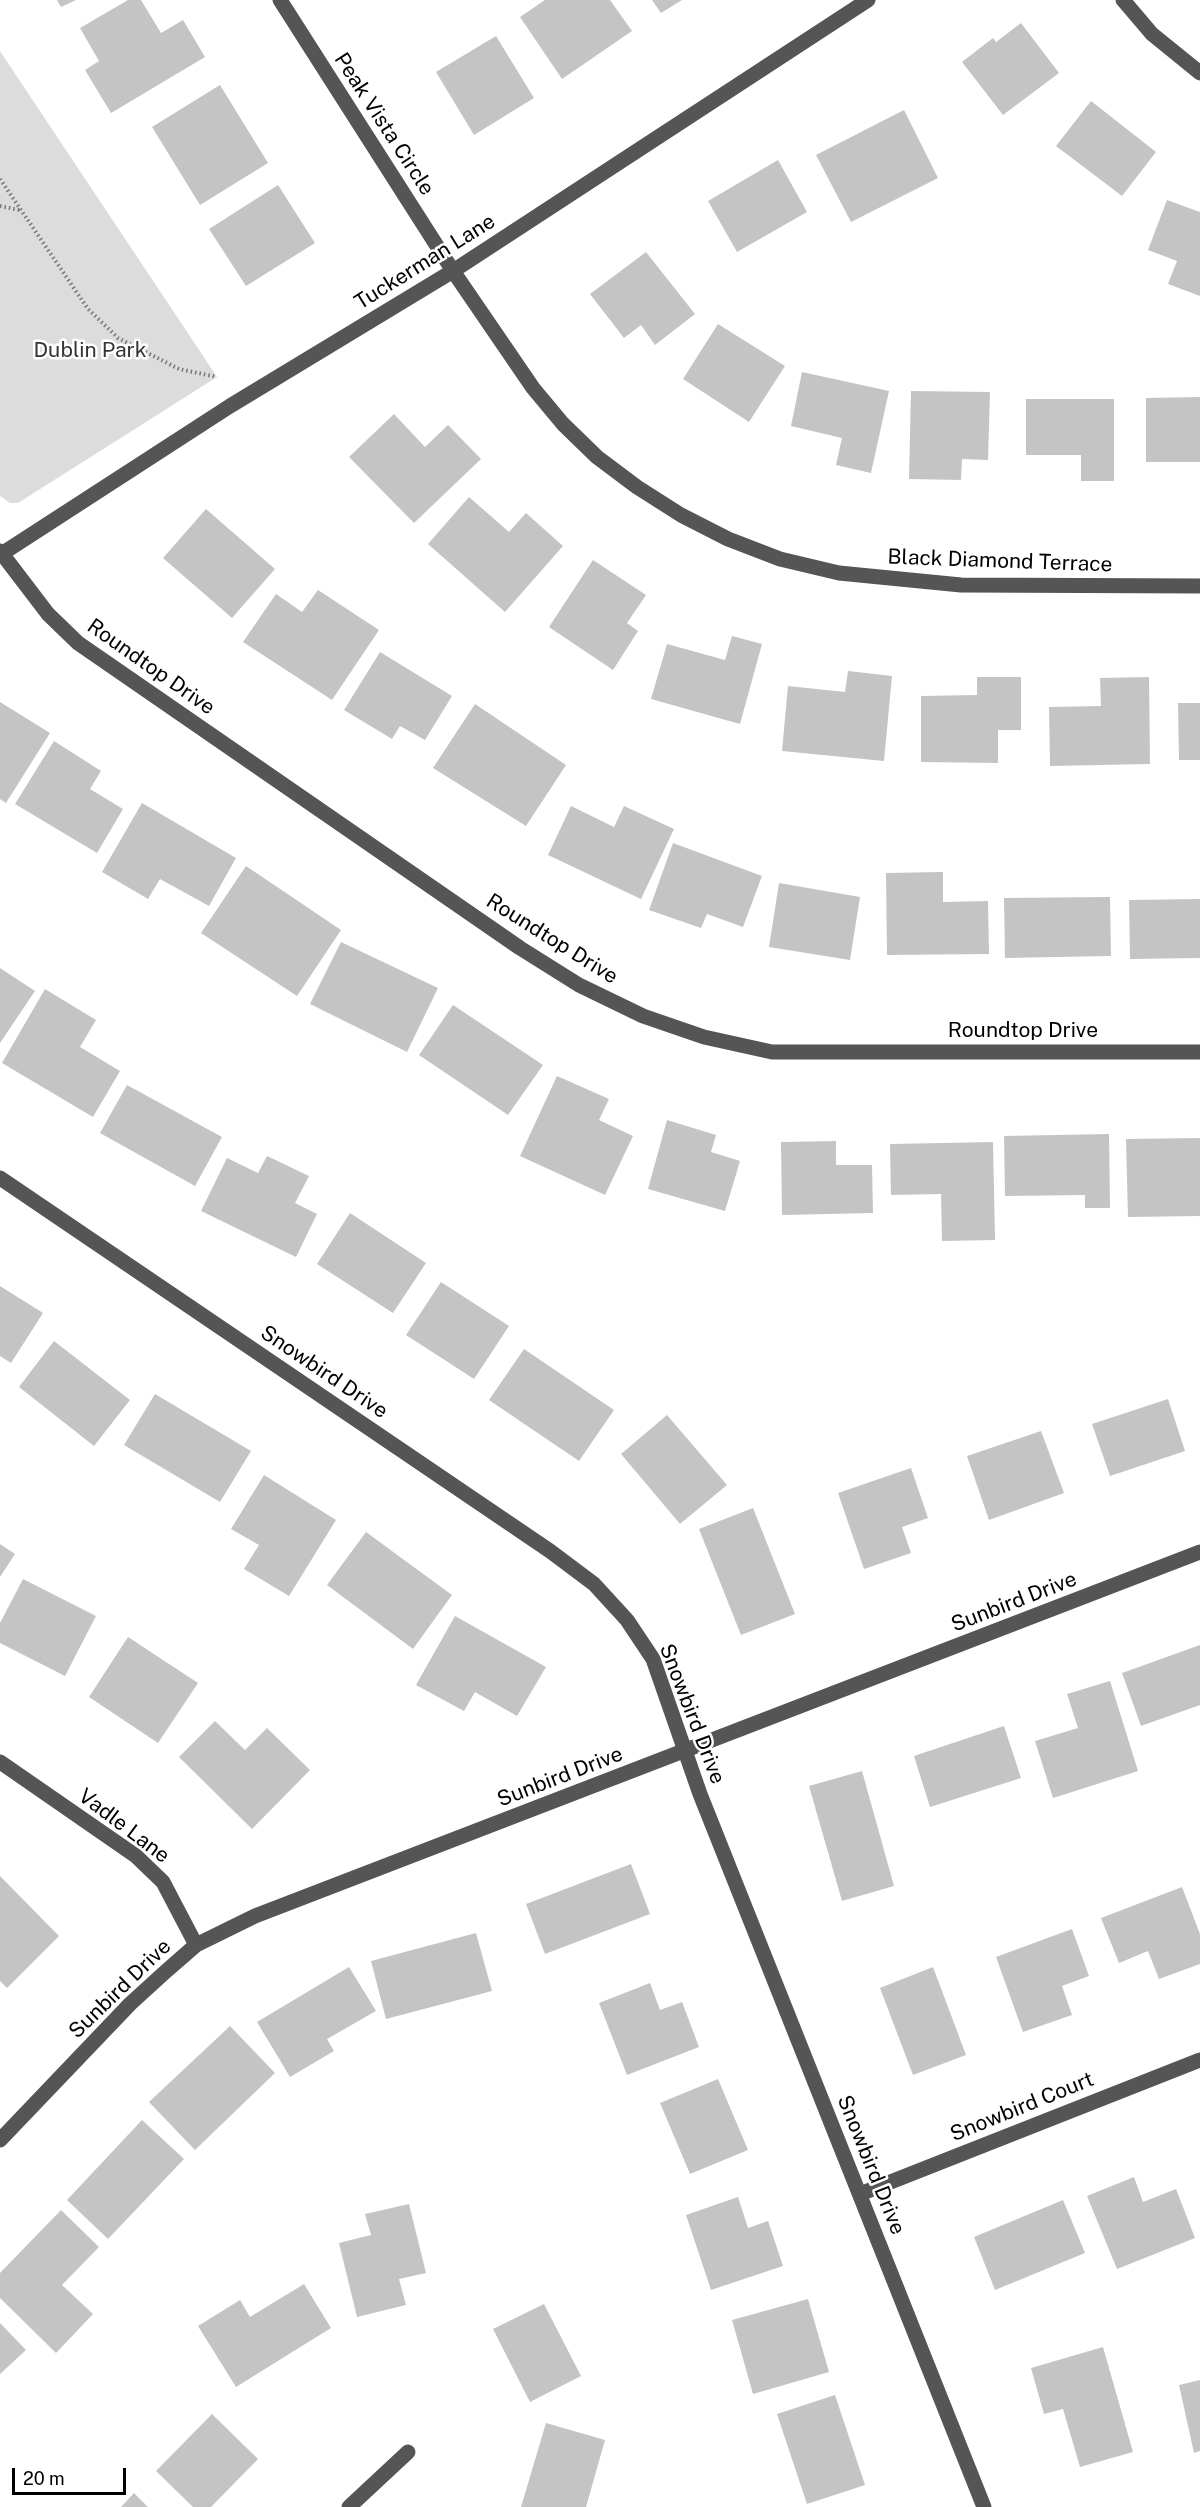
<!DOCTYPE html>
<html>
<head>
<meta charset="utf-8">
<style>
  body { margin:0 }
  #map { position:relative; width:1200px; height:2507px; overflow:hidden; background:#fff; font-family:"Public Sans",sans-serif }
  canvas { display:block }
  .scale { position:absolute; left:12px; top:2468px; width:114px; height:27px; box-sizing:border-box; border:3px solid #000; border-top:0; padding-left:8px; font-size:18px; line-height:21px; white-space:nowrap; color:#000; -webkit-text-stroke:4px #fff; paint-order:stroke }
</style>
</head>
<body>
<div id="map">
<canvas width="1200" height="2507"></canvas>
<div class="scale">20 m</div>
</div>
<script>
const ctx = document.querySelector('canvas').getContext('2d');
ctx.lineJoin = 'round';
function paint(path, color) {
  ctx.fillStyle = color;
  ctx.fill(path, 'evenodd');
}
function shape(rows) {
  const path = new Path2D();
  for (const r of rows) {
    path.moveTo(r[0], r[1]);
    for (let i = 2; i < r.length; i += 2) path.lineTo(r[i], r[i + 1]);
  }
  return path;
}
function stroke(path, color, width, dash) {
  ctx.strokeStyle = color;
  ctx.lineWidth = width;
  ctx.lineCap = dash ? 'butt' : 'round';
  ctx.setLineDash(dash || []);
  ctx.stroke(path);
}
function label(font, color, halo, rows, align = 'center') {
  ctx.font = font + ' "Public Sans",sans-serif';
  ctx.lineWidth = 5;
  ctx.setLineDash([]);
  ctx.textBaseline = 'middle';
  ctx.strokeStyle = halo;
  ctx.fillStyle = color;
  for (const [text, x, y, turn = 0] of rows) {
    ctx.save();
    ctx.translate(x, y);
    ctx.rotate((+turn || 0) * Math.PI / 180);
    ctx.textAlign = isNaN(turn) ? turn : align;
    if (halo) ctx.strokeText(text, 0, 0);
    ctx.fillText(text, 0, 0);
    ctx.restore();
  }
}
paint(shape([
  [0,51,217,377,18,503,10,503,0,496]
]), '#dcdcdc');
paint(shape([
  [57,0,76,0,61,7],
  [128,0,141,0,161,33,183,20,205,57,111,113,85,70,99,61,80,28],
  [545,0,610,0,632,31,562,79,520,17],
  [652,0,682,0,661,13],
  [1021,23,1059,73,1003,115,962,62,993,38,996,42],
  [496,36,534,98,474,135,436,72],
  [220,85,268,163,200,205,152,127],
  [1091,101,1156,152,1122,196,1056,146],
  [904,110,938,178,851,222,816,155],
  [778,160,807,212,737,252,708,201],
  [278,185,315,243,246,286,209,229],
  [1167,200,1200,212,1200,296,1168,284,1177,261,1148,250],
  [646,252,695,314,655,345,641,325,624,338,590,294],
  [718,324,785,366,749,422,683,379],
  [802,372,889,391,871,473,836,465,842,438,791,426],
  [911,391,990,392,988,460,962,459,961,480,909,479],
  [1200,397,1200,462,1146,462,1146,398],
  [1026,399,1114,399,1114,481,1081,481,1081,455,1026,455],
  [394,414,425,447,448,425,481,459,414,523,349,457],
  [469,497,509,532,526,513,563,546,505,612,428,544],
  [206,509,275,569,232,618,163,558],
  [593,560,646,595,627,623,638,631,613,670,549,627],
  [318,590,379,630,332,700,243,642,276,594,302,612],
  [732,636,762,644,740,724,651,699,667,644,725,660],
  [380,652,452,696,425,740,400,726,392,739,344,710],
  [848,671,892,676,884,761,782,751,788,686,845,692],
  [977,677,1021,677,1021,730,998,730,998,763,921,762,921,696,977,695],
  [1149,677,1150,764,1050,766,1049,707,1101,706,1100,678],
  [0,702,50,733,6,803,0,799],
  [1178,703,1200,703,1200,760,1179,760],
  [475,704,566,765,526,826,433,768],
  [54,741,101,771,90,789,123,809,97,853,15,804],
  [142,803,236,858,209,906,160,879,148,899,102,872],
  [571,806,614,827,624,806,674,829,641,899,548,855],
  [673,843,762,876,743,927,707,914,701,928,649,910],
  [246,866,341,930,297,996,201,933],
  [943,872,943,902,988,901,989,954,887,955,886,873],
  [779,883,860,897,850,960,769,947],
  [1110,897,1111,956,1005,958,1004,898],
  [1200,899,1200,958,1130,959,1129,900],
  [341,942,438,988,407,1052,310,1004],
  [0,968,35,991,0,1043],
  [45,989,96,1020,80,1047,120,1071,93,1117,2,1063],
  [453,1005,543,1065,508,1115,419,1055],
  [557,1076,609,1099,599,1120,633,1136,605,1195,520,1156],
  [127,1085,222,1137,195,1186,100,1133],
  [667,1120,716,1135,711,1152,740,1161,725,1211,648,1189],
  [1109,1134,1110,1208,1085,1208,1085,1195,1005,1196,1004,1136],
  [1200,1138,1200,1216,1128,1217,1126,1139],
  [836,1141,836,1165,872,1165,873,1213,782,1215,781,1142],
  [993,1142,995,1240,942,1241,941,1194,891,1195,890,1144],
  [267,1156,309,1176,295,1203,317,1214,296,1257,201,1211,227,1158,258,1173],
  [350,1213,426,1263,393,1313,317,1264],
  [441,1282,509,1326,474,1379,406,1335],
  [0,1286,43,1313,11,1363,0,1356],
  [54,1341,130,1400,94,1446,19,1387],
  [524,1349,614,1410,579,1461,489,1400],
  [155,1394,251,1451,220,1502,124,1445],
  [1168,1399,1185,1451,1110,1476,1092,1424],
  [667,1415,727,1485,680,1524,621,1454],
  [1041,1431,1064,1493,989,1520,967,1456],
  [911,1468,928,1518,902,1527,911,1553,864,1569,838,1493],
  [264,1475,336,1520,289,1596,244,1569,259,1545,231,1529],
  [753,1508,795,1614,741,1635,699,1529],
  [366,1532,452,1595,413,1649,327,1585],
  [0,1544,15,1554,0,1577],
  [23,1579,96,1616,65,1676,0,1643,0,1623],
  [455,1616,546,1667,517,1716,475,1692,464,1711,416,1685],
  [128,1637,198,1683,158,1743,89,1697],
  [1200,1645,1200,1705,1141,1726,1122,1673],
  [1110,1681,1138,1771,1053,1798,1035,1741,1078,1728,1067,1694],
  [215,1721,245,1750,267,1728,310,1770,252,1829,179,1757],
  [1004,1726,1021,1778,930,1807,914,1756],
  [862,1771,894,1886,842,1901,809,1786],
  [631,1864,650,1914,545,1954,526,1904],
  [0,1876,59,1936,7,1988,0,1981],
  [1182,1887,1200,1934,1200,1964,1159,1979,1148,1951,1119,1963,1101,1918],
  [1072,1929,1089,1976,1062,1986,1072,2015,1023,2032,996,1957],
  [476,1933,492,1991,386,2019,371,1961],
  [349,1967,376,2011,327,2039,334,2051,290,2077,257,2022],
  [933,1967,966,2055,913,2075,880,1988],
  [650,1983,660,2010,682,2002,699,2047,627,2075,599,2003],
  [230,2026,275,2073,195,2150,149,2102],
  [718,2079,748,2150,690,2174,660,2103],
  [142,2120,184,2159,108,2239,67,2200],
  [1134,2177,1143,2202,1176,2189,1195,2238,1117,2269,1087,2196],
  [738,2197,748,2228,768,2221,783,2266,711,2290,686,2215],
  [1063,2200,1085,2253,995,2290,974,2237],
  [409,2204,426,2273,399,2279,406,2305,357,2317,339,2243,371,2235,365,2214],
  [61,2210,99,2247,62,2285,93,2314,56,2353,0,2298,0,2273],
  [304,2284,331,2328,236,2387,198,2326,240,2300,250,2317],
  [808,2299,829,2372,753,2394,732,2320],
  [544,2304,581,2376,530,2402,493,2329],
  [0,2323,26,2350,0,2374],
  [1103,2347,1133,2452,1080,2467,1063,2409,1044,2414,1031,2368],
  [1200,2380,1200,2451,1194,2453,1179,2385],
  [835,2395,865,2485,807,2504,777,2414],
  [212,2414,258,2459,211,2507,193,2507,156,2471],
  [546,2423,605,2440,586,2507,521,2507],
  [134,2493,148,2507,121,2507]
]), '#c4c4c4');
stroke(shape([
  [0,179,88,309,118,338,179,369,217,377],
  [0,206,19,210]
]), '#777', 4, [1.5, 3]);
stroke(shape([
  [280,0,453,271,533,388,563,424,597,457,637,487,681,515,728,539,780,559,839,573,961,585,1200,586],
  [1123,0,1152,34,1200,73],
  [0,551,48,614,78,643,520,948,579,985,643,1016,704,1037,772,1052,1200,1052],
  [0,555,230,406,453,271,868,0],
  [0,1178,550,1551,594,1584,627,1620,653,1659,700,1794,984,2507],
  [0,1762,136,1856,163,1882,196,1945],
  [0,2140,130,2004,164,1973,196,1945,255,1916,1200,1552],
  [860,2194,1200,2060],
  [349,2507,408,2452]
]), '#555', 15);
label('21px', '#000', '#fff', [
  ["Peak Vista Circle",384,124,57],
  ["Tuckerman Lane",425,262,-32],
  ["Black Diamond Terrace",1000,561,2],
  ["Roundtop Drive",151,667,35],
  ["Roundtop Drive",552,939,32],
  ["Roundtop Drive",1023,1031],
  ["Snowbird Drive",324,1372,34],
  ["Sunbird Drive",1014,1602,-21],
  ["Snowbird Drive",692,1714,69],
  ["Sunbird Drive",560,1777,-21],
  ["Vadle Lane",124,1826,37],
  ["Sunbird Drive",120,1989,-44],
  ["Snowbird Court",1022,2107,-22],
  ["Snowbird Drive",871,2165,68]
]);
label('21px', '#333', '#fff', [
  ["Dublin Park",90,351]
]);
</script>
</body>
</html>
